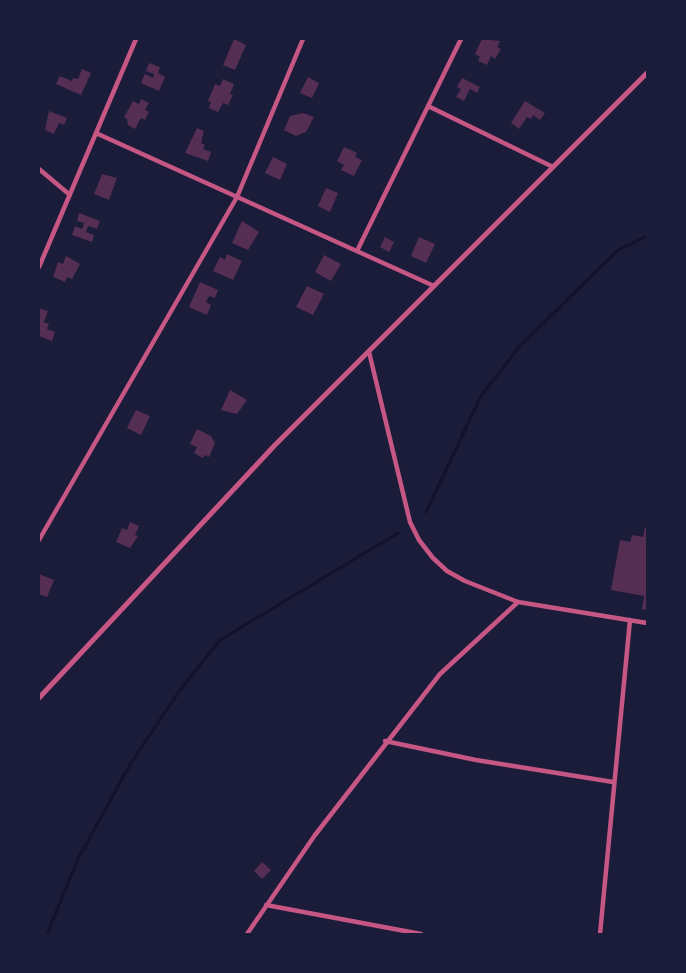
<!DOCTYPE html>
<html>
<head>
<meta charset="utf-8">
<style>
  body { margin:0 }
  #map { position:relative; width:686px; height:973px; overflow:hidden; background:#1b1b3a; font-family:"Varela Round",sans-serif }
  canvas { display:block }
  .frame { position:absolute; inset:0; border:40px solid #1b1b3a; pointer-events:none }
</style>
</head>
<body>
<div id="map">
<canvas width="686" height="973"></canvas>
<div class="frame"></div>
</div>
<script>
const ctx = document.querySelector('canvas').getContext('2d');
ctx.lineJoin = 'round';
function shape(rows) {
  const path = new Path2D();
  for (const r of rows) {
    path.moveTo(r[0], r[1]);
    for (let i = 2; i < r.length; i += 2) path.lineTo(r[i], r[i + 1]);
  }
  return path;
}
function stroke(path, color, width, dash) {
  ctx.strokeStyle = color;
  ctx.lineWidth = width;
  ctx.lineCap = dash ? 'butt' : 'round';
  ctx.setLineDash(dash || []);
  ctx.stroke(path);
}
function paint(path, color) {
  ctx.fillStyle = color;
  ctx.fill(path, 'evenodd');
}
stroke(shape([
  [426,512,481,396,519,347,618,250,647,236],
  [47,934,78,859,131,763,180,690,220,640,398,533]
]), '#12122b', 3);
paint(shape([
  [234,39,246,45,235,70,223,65],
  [482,39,500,41,497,47,501,49,495,59,491,56,487,65,478,61,480,57,475,54],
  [149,63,160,67,158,73,165,77,159,91,141,83,145,74,153,78,154,74,146,71],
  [82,69,91,73,81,95,56,84,60,76,72,81,73,78,78,79],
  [308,77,319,83,312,98,300,93],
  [462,78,480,87,477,93,470,89,464,101,456,97,461,89,457,87],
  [223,79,234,84,230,94,233,95,228,105,223,103,218,112,209,108,211,102,208,101,215,84,220,86],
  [141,99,149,103,145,110,149,112,145,120,141,118,135,129,128,125,127,119,124,117,133,101,139,104],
  [525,101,545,113,540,120,533,115,531,119,527,117,519,129,511,123],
  [49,111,67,118,64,125,59,123,54,134,45,130],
  [303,113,314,117,306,132,296,136,284,130,290,116],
  [197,128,204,131,201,143,205,145,203,149,211,152,208,161,185,153],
  [344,147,357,153,355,157,362,160,354,176,341,170,344,165,337,161],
  [273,157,287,164,280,180,265,173],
  [102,174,117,178,109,200,94,194],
  [326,188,338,193,330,212,318,206],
  [79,213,100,221,97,229,88,226,86,232,94,235,92,242,72,235,75,226,82,229,84,223,77,221],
  [242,221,259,232,248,250,232,243],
  [385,237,394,242,389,252,380,247],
  [419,237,435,244,426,263,411,256],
  [227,254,242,261,233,280,213,271,220,257,225,260],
  [324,255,341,264,331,281,315,272],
  [66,256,80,264,72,279,67,277,65,282,53,277,58,262,63,264],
  [200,282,218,290,215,298,209,296,206,302,211,305,207,315,189,307],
  [307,286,324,294,313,315,296,307],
  [39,308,48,311,44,322,49,324,47,329,55,332,52,341,39,336],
  [230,390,247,400,237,414,221,410],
  [136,410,150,416,141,435,127,428],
  [197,429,211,436,215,443,209,457,205,455,203,458,194,453,197,447,190,444],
  [130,522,139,526,135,535,138,536,130,548,116,542,122,528,127,530],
  [645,527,647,528,647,610,642,609,644,596,611,590,620,540,630,542,632,535,643,537],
  [39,574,54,580,47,597,39,594],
  [262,862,271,870,262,879,254,871]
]), '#542f53');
stroke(shape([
  [428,106,553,167],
  [98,134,434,286],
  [39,169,70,195],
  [357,251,461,39],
  [39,267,136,39],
  [369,352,410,522,419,540,433,558,447,571,465,581,518,602,647,623],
  [39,540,237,197,303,39],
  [385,741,476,760,613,782],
  [266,905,421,934],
  [247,934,315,835,440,674,518,602],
  [600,934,630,620]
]), '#c65784', 4.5);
stroke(shape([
  [39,698,275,445,647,73]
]), '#c65784', 5);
</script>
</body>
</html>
